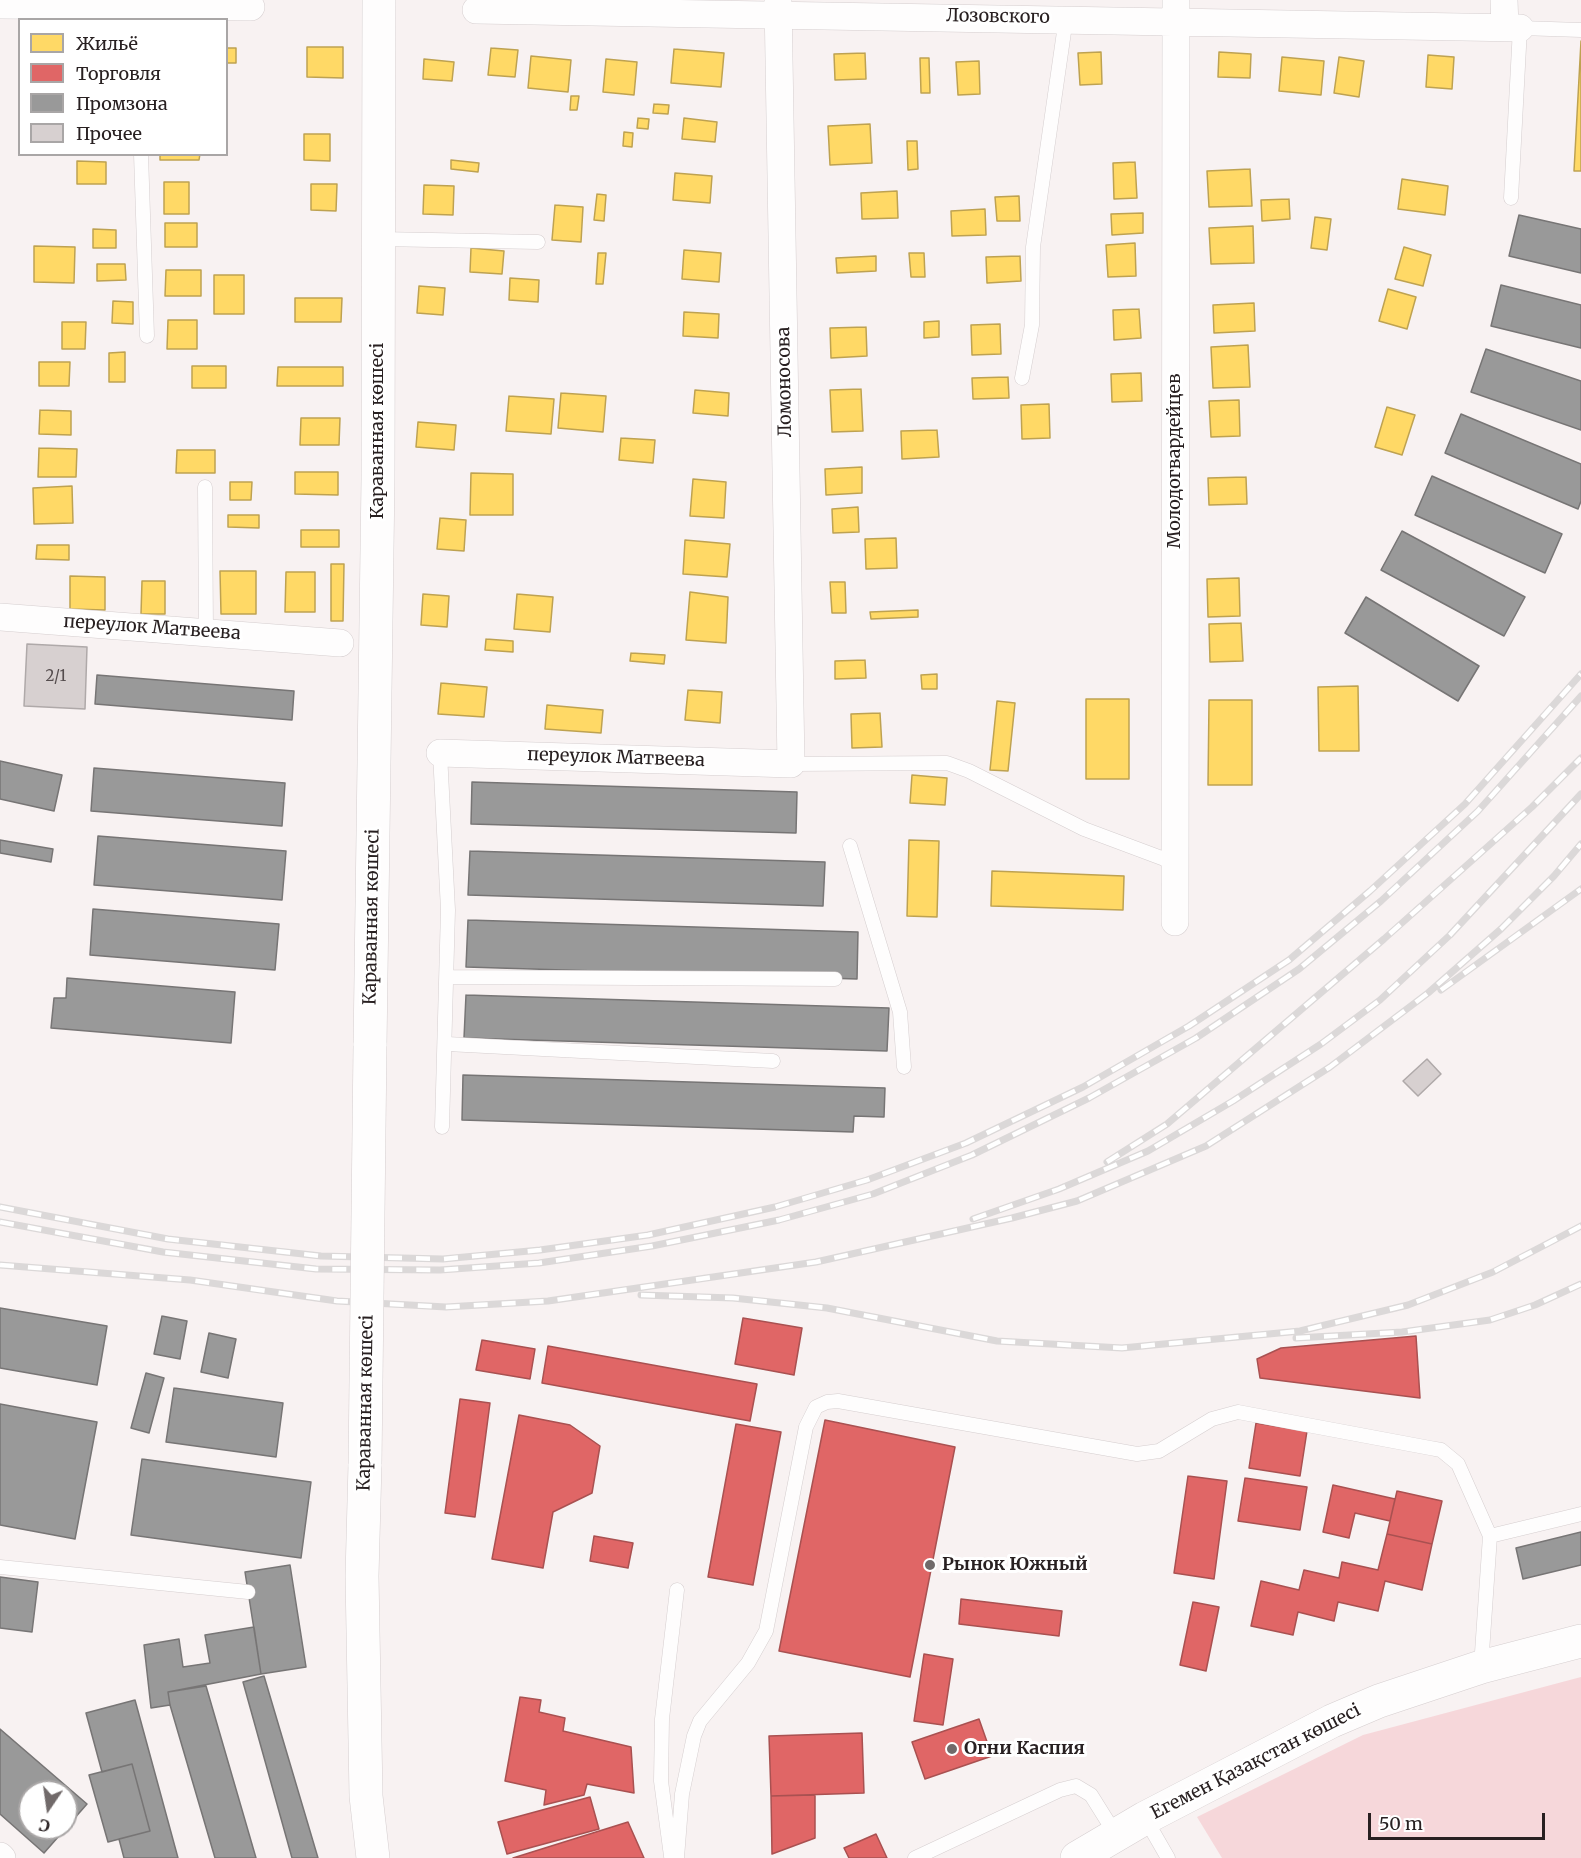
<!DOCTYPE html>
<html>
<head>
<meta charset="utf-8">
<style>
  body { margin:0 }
  #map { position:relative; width:1581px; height:1858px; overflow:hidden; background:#f8f2f2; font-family:Merriweather,serif }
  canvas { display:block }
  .legend { position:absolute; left:18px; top:18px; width:210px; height:138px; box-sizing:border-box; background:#fff; border:2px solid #a9a6a6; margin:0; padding:8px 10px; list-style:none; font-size:18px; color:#282021 }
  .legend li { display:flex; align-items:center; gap:12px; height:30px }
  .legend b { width:30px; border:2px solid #a9a6a6 }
  .north { position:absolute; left:18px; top:1780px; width:60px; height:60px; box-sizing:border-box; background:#fff; border:2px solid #a9a6a6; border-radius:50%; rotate:193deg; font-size:16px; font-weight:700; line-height:24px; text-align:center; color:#282021 }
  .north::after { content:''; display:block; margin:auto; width:21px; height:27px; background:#716a6a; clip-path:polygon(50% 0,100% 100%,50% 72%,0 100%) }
  .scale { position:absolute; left:1368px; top:1813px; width:177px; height:27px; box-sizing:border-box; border:3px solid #282021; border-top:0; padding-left:8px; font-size:18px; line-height:21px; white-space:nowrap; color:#282021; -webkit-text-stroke:4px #fff; paint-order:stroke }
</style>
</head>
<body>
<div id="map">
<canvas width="1581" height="1858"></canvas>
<ul class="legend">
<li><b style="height:16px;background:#ffd966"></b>Жильё</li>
<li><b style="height:16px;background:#e06666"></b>Торговля</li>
<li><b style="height:16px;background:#999"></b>Промзона</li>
<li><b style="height:16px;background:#d7d0d0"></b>Прочее</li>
</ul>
<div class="north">С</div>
<div class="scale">50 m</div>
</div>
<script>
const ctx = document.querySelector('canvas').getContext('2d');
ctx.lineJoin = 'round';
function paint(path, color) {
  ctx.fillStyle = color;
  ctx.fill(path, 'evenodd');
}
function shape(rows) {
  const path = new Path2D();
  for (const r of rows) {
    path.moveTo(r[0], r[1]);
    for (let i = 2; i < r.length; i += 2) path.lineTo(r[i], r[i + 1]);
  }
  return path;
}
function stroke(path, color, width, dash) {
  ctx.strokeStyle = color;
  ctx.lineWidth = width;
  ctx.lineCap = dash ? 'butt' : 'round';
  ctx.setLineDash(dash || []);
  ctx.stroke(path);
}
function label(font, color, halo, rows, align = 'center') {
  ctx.font = font + ' Merriweather,serif';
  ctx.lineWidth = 6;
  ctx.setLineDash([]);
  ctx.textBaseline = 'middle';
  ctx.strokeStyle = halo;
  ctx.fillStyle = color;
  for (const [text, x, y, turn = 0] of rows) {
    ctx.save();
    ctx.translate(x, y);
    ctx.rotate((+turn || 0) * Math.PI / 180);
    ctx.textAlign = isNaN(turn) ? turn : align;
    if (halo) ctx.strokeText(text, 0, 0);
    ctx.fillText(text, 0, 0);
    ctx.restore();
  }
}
paint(shape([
  [1581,1677,1581,1858,1222,1858,1197,1817,1363,1735]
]), '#f6d7da');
const homes = shape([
  [1581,41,1581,171,1574,171,1581,41],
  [307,47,343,47,343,78,307,77,307,47],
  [226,48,236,48,236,63,226,63,226,48],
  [491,48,518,50,515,77,488,75,491,48],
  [674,49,724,53,721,87,671,83,674,49],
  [1101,52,1102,84,1080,85,1078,53,1101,52],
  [1219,52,1251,54,1250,78,1218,77,1219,52],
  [865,53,866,79,835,80,834,54,865,53],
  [1428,55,1454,57,1452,89,1426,87,1428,55],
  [531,56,571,60,568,92,528,88,531,56],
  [1282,57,1324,61,1321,95,1279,91,1282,57],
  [1339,57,1364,61,1359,97,1334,93,1339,57],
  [920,58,929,58,930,93,921,93,920,58],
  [424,59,454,62,452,81,423,79,424,59],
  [606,59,637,62,634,95,603,92,606,59],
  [979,61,980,94,958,95,956,62,979,61],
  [571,96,579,96,577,110,570,110,571,96],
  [654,104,669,105,668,114,653,113,654,104],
  [638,118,649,119,648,129,637,128,638,118],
  [684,118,717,122,715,142,682,139,684,118],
  [870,124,872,163,830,165,828,126,870,124],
  [624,132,633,133,632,147,623,146,624,132],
  [304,134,330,134,330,161,304,160,304,134],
  [907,141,917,141,918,169,908,170,907,141],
  [160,154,200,154,199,160,160,160,160,154],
  [451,160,479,163,478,172,451,169,451,160],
  [77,161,106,162,106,184,77,184,77,161],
  [1135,162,1137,198,1114,199,1113,163,1135,162],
  [1250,169,1252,206,1209,207,1207,171,1250,169],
  [675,173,712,176,710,203,673,200,675,173],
  [1402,179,1448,186,1445,215,1398,209,1402,179],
  [164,182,189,182,189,214,164,214,164,182],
  [311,184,337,184,336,211,311,210,311,184],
  [424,185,454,186,453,215,423,214,424,185],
  [897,191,898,218,862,219,861,193,897,191],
  [597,194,606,195,604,221,594,220,597,194],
  [1019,196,1020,221,997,221,995,197,1019,196],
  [1289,199,1290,219,1262,221,1261,200,1289,199],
  [555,205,583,207,581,242,552,240,555,205],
  [985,209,986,235,952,236,951,211,985,209],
  [1143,213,1143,233,1112,235,1111,214,1143,213],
  [1315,217,1331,219,1327,250,1311,248,1315,217],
  [165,223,197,223,197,247,165,247,165,223],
  [1253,226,1254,263,1211,264,1209,228,1253,226],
  [93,229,116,230,116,248,93,248,93,229],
  [1135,243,1136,276,1108,277,1106,245,1135,243],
  [34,246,75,247,74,283,34,282,34,246],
  [1404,247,1431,255,1423,286,1395,279,1404,247],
  [471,248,504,251,502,274,470,272,471,248],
  [684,250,721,253,719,282,682,279,684,250],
  [598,253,606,253,603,284,596,284,598,253],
  [909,253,924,253,925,277,911,277,909,253],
  [876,256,876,271,837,273,836,258,876,256],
  [1020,256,1021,281,987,283,986,257,1020,256],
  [97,264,125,264,126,280,97,281,97,264],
  [166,270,201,270,201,296,165,296,166,270],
  [214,275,244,275,244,314,214,314,214,275],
  [510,278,539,280,538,302,509,300,510,278],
  [419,286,445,288,443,315,417,313,419,286],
  [1388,289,1416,297,1407,329,1379,321,1388,289],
  [295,298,342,298,341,322,295,322,295,298],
  [113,301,133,302,133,324,112,323,113,301],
  [1254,303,1255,331,1214,333,1213,305,1254,303],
  [1139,309,1141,338,1114,340,1113,310,1139,309],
  [684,312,719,314,718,338,683,336,684,312],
  [168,320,197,320,197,349,167,349,168,320],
  [939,321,939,337,924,338,924,322,939,321],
  [62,322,86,322,85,349,62,349,62,322],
  [1000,324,1001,354,972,355,971,325,1000,324],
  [866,327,867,356,831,358,830,328,866,327],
  [1248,345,1250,387,1213,388,1211,347,1248,345],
  [125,352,125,382,109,382,109,353,125,352],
  [39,362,70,362,69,386,39,386,39,362],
  [192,366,226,366,226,388,192,388,192,366],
  [278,367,343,367,343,386,277,386,278,367],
  [1141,373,1142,401,1112,402,1111,374,1141,373],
  [1008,377,1009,398,973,399,972,378,1008,377],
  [861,389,863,431,832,432,830,390,861,389],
  [695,390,729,393,728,416,693,413,695,390],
  [561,393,606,396,603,432,558,428,561,393],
  [509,396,554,399,551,434,506,431,509,396],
  [1239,400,1240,436,1211,437,1209,401,1239,400],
  [1049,404,1050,438,1022,439,1021,405,1049,404],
  [1387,407,1415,415,1402,455,1375,447,1387,407],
  [40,410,71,411,71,435,39,434,40,410],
  [301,418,340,418,339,445,300,445,301,418],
  [418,422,456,425,454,450,416,447,418,422],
  [937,430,939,457,902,459,901,431,937,430],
  [621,438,655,440,653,463,619,460,621,438],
  [39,448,77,449,76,477,38,477,39,448],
  [177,450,215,450,215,473,176,473,177,450],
  [862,467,862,493,826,495,825,469,862,467],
  [295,472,338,472,338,495,295,494,295,472],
  [471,473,513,474,513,515,470,515,471,473],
  [1246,477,1247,504,1209,505,1208,478,1246,477],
  [693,479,726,482,724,518,690,516,693,479],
  [230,482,252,482,251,500,230,500,230,482],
  [72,486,73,523,34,524,33,488,72,486],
  [858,507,859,532,833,533,832,509,858,507],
  [228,515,259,515,259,528,228,527,228,515],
  [440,518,466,520,464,551,437,549,440,518],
  [301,530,339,530,339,547,301,547,301,530],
  [896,538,897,568,866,569,865,539,896,538],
  [685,540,730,544,727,577,683,574,685,540],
  [37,545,69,545,69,560,36,559,37,545],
  [331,564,344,564,343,621,331,621,331,564],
  [220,571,256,571,256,614,221,614,220,571],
  [286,572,315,572,315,612,285,612,286,572],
  [70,576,105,577,105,610,70,609,70,576],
  [1239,578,1240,616,1208,617,1207,579,1239,578],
  [142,581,165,581,165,614,141,614,142,581],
  [830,582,845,582,846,613,832,613,830,582],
  [690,592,728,597,726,643,686,640,690,592],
  [423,594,449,596,447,627,421,625,423,594],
  [517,594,553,597,550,632,514,629,517,594],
  [918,610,918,617,871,619,870,612,918,610],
  [1241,623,1243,661,1210,662,1209,624,1241,623],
  [486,639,513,641,513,652,485,650,486,639],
  [631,653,665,655,664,664,630,661,631,653],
  [865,660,866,678,835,679,835,661,865,660],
  [937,674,937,689,922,689,921,675,937,674],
  [441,683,487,687,484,717,438,714,441,683],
  [1358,686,1359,751,1319,751,1318,687,1358,686],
  [688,690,722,692,720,723,685,720,688,690],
  [1086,699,1129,699,1129,779,1086,779,1086,699],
  [1209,700,1252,700,1252,785,1208,785,1209,700],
  [997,701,1015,703,1008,771,990,770,997,701],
  [547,705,603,710,601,733,545,729,547,705],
  [880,713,882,747,852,748,851,714,880,713],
  [912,775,947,778,945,805,910,803,912,775],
  [909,840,939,841,937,917,907,916,909,840],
  [992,871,1124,876,1123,910,991,906,992,871]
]);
paint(homes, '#ffd966');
stroke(homes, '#bea251', 1.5);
const shops = shape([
  [743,1318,802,1328,794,1375,735,1364,743,1318],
  [1416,1336,1420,1398,1260,1378,1257,1359,1281,1348,1416,1336],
  [482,1340,535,1349,530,1379,476,1370,482,1340],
  [548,1346,757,1384,750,1421,542,1383,548,1346],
  [460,1399,490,1403,475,1517,445,1513,460,1399],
  [519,1415,570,1425,600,1446,592,1493,553,1512,543,1568,492,1559,519,1415],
  [825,1420,955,1447,910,1677,779,1651,825,1420],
  [1256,1423,1307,1431,1300,1476,1249,1468,1256,1423],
  [736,1424,781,1432,753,1585,708,1577,736,1424],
  [1188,1476,1227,1481,1214,1579,1174,1573,1188,1476],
  [1245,1478,1307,1487,1300,1530,1238,1521,1245,1478],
  [1333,1485,1395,1499,1390,1521,1355,1513,1349,1538,1323,1532,1333,1485],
  [1397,1491,1442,1501,1432,1544,1387,1534,1397,1491],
  [1387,1534,1432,1544,1422,1590,1385,1581,1378,1611,1338,1602,1334,1621,1298,1612,1293,1635,1251,1626,1261,1581,1299,1590,1304,1570,1339,1578,1342,1562,1378,1570,1387,1534],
  [594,1536,633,1543,628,1568,590,1561,594,1536],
  [961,1599,1062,1611,1059,1636,959,1624,961,1599],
  [1193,1602,1219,1607,1206,1671,1180,1665,1193,1602],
  [924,1654,953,1659,943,1725,914,1721,924,1654],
  [520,1697,541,1700,539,1712,565,1718,563,1731,631,1747,634,1793,587,1784,584,1795,544,1805,546,1790,505,1781,520,1697],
  [979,1719,992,1756,925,1779,912,1742,979,1719],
  [862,1733,864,1793,771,1796,769,1736,862,1733],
  [815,1795,815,1838,772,1854,771,1796,815,1795],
  [590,1797,599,1829,507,1854,498,1822,590,1797],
  [628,1822,644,1858,513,1858,628,1822],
  [876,1834,887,1858,849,1858,844,1848,876,1834]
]);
paint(shops, '#e06666');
stroke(shops, '#a95151', 1.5);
const industry = shape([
  [1519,215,1581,229,1581,273,1509,256,1519,215],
  [1501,285,1581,305,1581,348,1491,326,1501,285],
  [1486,349,1581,381,1581,430,1471,392,1486,349],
  [1461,414,1581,464,1581,501,1578,509,1445,453,1461,414],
  [1432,476,1562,534,1545,573,1415,515,1432,476],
  [1402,531,1525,597,1504,636,1381,570,1402,531],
  [1366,597,1479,666,1458,701,1345,633,1366,597],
  [97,675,294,691,292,720,95,704,97,675],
  [0,761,62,775,54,811,0,799,0,761],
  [94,768,285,783,282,826,91,811,94,768],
  [472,782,797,792,796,833,471,824,472,782],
  [98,836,286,851,282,900,94,885,98,836],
  [0,840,53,849,51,862,0,853,0,840],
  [470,851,825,862,823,906,468,895,470,851],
  [93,909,279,924,275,970,90,955,93,909],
  [468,920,858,932,857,979,466,967,468,920],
  [67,978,235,992,231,1043,51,1028,54,998,66,998,67,978],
  [466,995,889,1008,887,1051,464,1038,466,995],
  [463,1075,885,1088,884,1117,854,1116,853,1132,462,1120,463,1075],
  [0,1308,107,1326,97,1385,0,1368,0,1308],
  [162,1316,187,1321,180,1359,154,1354,162,1316],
  [209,1333,236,1339,228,1378,201,1372,209,1333],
  [146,1373,164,1378,149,1433,131,1428,146,1373],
  [174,1388,283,1403,276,1457,166,1442,174,1388],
  [0,1404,97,1422,75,1539,0,1525,0,1404],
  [142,1459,311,1482,301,1558,131,1535,142,1459],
  [1581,1532,1581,1565,1523,1579,1516,1548,1581,1532],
  [290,1565,306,1667,261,1674,245,1572,290,1565],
  [0,1577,38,1582,32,1632,0,1628,0,1577],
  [254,1627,261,1674,168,1692,170,1705,151,1708,144,1645,179,1639,183,1667,210,1663,205,1635,254,1627],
  [264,1676,318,1858,292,1858,243,1682,264,1676],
  [206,1686,256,1858,215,1858,170,1705,168,1692,206,1686],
  [135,1700,178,1858,124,1858,119,1839,150,1831,132,1764,102,1772,86,1713,135,1700],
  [0,1729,87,1804,66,1828,66,1792,30,1792,30,1828,66,1828,44,1853,0,1814,0,1729],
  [132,1764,150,1831,108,1842,89,1775,132,1764]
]);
paint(industry, '#999');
stroke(industry, '#777575', 1.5);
const building = shape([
  [27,644,87,647,85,709,24,706,27,644],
  [1427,1059,1441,1074,1418,1096,1403,1081,1427,1059]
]);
paint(building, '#d7d0d0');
stroke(building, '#afa9a9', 1.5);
const service = shape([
  [141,154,147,336],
  [1511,198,1520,28,1581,30],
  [379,239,538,242],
  [1022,378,1032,325,1033,247,1066,18],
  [205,487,206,633],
  [440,753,448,910,442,1127],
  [791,764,947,763,969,771,1084,829,1175,863],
  [850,846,900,1012,904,1067],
  [447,977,835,979],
  [447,1044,773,1061],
  [0,1567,248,1592],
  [1481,1667,1490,1536,1581,1514],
  [1145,1818,1168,1858],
  [671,1856,661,1781,662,1719,677,1590],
  [677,1858,682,1794,694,1736,700,1721,748,1663,766,1631,806,1427,816,1407,827,1402,838,1401,1137,1454,1159,1451,1212,1419,1238,1412,1430,1448,1441,1450,1458,1464,1490,1536],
  [915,1858,1060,1790,1076,1786,1091,1795,1116,1835]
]);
const minor = shape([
  [1504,0,1505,27],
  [0,5,251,7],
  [476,10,1520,28],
  [0,617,340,643],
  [440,753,791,764,778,0],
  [1175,922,1176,0],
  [0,1856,2,1858]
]);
const secondary = shape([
  [370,1046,378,479,379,0],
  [365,1464,362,1576,366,1796,373,1858],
  [1077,1858,1145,1818,1332,1721,1379,1701,1481,1667,1581,1641]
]);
stroke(service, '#d5cecf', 15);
stroke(minor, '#d5cecf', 28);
stroke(secondary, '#d5cecf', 34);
stroke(service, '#fefdfd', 14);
stroke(minor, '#fefdfd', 27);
stroke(secondary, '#fefdfd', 33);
const rail = shape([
  [1441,990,1581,889],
  [1107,1162,1167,1124,1384,939,1532,807,1581,758],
  [0,1207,168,1239,321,1256,443,1259,540,1250,648,1235,775,1207,867,1180,966,1143,1083,1087,1189,1026,1289,960,1370,891,1465,804,1581,674],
  [973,1219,1059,1189,1148,1151,1233,1101,1321,1044,1380,1000,1450,935,1581,794],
  [0,1222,163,1252,316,1269,440,1270,539,1263,652,1246,779,1220,873,1194,972,1155,1089,1098,1196,1038,1299,969,1381,901,1478,811,1581,696],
  [0,1265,190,1280,337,1301,446,1307,548,1301,816,1262,1012,1218,1077,1201,1206,1146,1330,1067,1428,993,1501,929,1554,876,1581,844],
  [641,1295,733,1298,827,1308,997,1341,1122,1348,1300,1331,1408,1305,1493,1272,1581,1226],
  [1296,1338,1402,1332,1490,1320,1535,1305,1581,1284]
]);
stroke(rail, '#dbd8d8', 7);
stroke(rail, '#fff', 4.5, [14]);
const secondaryBridge = shape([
  [365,1464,370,1046]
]);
stroke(secondaryBridge, '#d5cecf', 34, []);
stroke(secondaryBridge, '#fefdfd', 33);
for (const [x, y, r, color] of [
  [930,1565,6,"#716a6a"],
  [952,1749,6,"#716a6a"]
]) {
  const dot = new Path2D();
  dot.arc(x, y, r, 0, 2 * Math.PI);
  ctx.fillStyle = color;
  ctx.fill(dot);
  stroke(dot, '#fff', 2);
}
label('15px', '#544c4d', null, [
  ["2/1",56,677]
]);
label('18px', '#282021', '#fff', [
  ["Лозовского",998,17,1],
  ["Ломоносова",785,382,-91],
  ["Караванная көшесі",378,431,-90],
  ["Молодогвардейцев",1175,461,-90],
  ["переулок Матвеева",152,628,4],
  ["переулок Матвеева",616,758,2],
  ["Караванная көшесі",372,917,-89],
  ["Караванная көшесі",366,1403,-89],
  ["Егемен Қазақстан көшесі",1256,1762,-27]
]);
label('bold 18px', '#282021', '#fff', [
  ["Рынок Южный",942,1565],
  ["Огни Каспия",964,1749]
], 'left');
</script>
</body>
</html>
